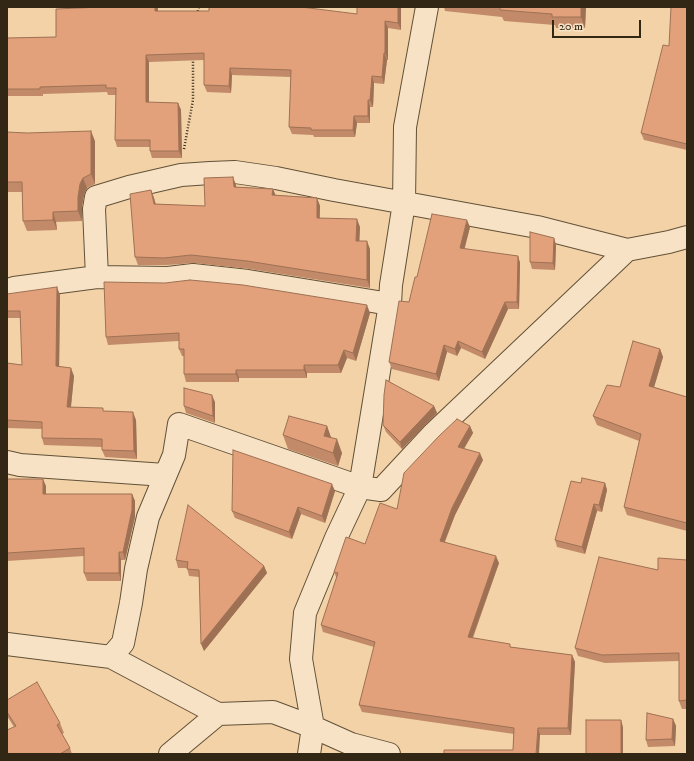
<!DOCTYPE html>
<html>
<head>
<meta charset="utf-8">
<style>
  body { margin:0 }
  #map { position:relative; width:694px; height:761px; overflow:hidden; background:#f2d2a6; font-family:"IM FELL DW Pica",serif }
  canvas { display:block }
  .frame { position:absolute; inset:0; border:8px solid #322614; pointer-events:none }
  .scale { position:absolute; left:552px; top:20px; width:89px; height:18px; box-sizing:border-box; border:2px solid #322614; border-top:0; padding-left:5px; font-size:12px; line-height:14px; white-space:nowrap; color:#322614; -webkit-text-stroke:3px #f7e2c5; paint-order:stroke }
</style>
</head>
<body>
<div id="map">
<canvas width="694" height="761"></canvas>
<div class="frame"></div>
<div class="scale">20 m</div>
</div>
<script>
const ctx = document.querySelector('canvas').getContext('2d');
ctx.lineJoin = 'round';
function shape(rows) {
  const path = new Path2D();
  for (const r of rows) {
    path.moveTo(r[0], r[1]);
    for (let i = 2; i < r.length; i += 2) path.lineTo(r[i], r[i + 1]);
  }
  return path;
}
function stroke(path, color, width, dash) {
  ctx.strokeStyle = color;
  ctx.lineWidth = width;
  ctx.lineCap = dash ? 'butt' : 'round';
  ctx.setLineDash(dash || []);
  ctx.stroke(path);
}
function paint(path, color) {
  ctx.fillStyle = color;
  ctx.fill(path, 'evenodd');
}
const street = shape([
  [97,277,94,209,96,197,129,187,181,175,210,173,235,172,276,178,334,190,537,227,627,250,669,242,687,237],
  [7,290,14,288,97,277,168,278,193,275,248,281,390,304],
  [7,462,20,465,165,475],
  [7,644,111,657,218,714,273,712,313,727,351,744,389,754],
  [111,657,123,643,131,603,136,569,148,517,174,455,179,424,360,487,381,490,433,434,627,250],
  [170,754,218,714],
  [309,754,313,727,301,659,305,613,336,538,360,487,390,304,391,285,404,203,405,127,427,7]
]);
stroke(street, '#625138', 24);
stroke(shape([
  [197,14,199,7],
  [184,149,193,100,193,59]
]), '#322614', 2.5, [1, 2]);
stroke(street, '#f7e2c5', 22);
paint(shape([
  [401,7,401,30,388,28,388,60,387,60,384,84,374,83,373,107,370,107,370,123,357,123,355,137,314,137,313,135,292,134,289,127,291,77,232,75,231,93,207,92,204,85,204,60,149,62,149,103,178,103,181,110,182,158,152,158,150,151,150,147,117,147,115,140,116,95,108,95,107,92,43,94,43,96,7,96,7,38,56,37,158,11,357,14],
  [444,7,586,7,585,28,556,28,555,25,504,21,502,17,445,11],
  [687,7,687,150,644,140,641,133,669,46],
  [7,132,95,141,95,184,87,188,84,195,82,207,82,221,56,222,57,230,27,231,23,221,22,192,7,192],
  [236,185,236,187,273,189,275,195,317,198,320,206,320,218,360,227,359,241,370,249,370,288,250,269,194,263,167,265,138,265,135,257,151,190,154,198,156,204,205,206],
  [470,227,464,249,518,256,520,263,519,309,508,309,485,359,461,348,457,356,447,352,439,381,392,369,389,362,417,277],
  [554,238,556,245,555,270,532,269,530,262],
  [7,294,60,295,59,367,74,376,71,407,104,411,136,420,137,459,105,457,102,450,102,447,44,445,42,438,42,429,7,428,7,363,22,365,21,318,7,318],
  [370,313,356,361,347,358,341,373,307,373,307,378,239,378,239,382,186,382,184,374,184,356,182,356,179,349,179,341,108,345,106,337],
  [660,349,663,357,654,387,687,397,687,531,627,515,624,507,639,441,597,425,593,416,620,387],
  [215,402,215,423,186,413,184,406],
  [434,406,437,413,402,449,386,432,383,425],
  [327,426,331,438,342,453,338,466,288,449,283,435],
  [470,426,473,433,464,448,483,460,455,515,445,542,499,563,473,638,511,647,572,655,575,662,571,735,540,735,513,750,514,734,362,712,359,705,374,647,323,632,321,625,337,579,334,572,365,544,397,509],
  [7,479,46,486,46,494,132,494,135,501,135,517,125,560,121,560,121,581,87,581,84,573,84,556,7,561],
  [605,483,607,490,602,512,597,511,585,554,557,547,555,540],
  [335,491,325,523,301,514,292,539,235,518,232,511],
  [176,560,264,566,267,573,204,651,199,577,189,576,187,568,178,568],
  [687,560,687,709,682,709,679,701,679,661,605,663,578,656,575,648,658,570],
  [7,700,60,723,64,733,62,734,70,748,72,754,7,754,14,727,7,716],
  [673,719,676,726,675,746,648,747,646,740]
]), '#c28a69');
paint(shape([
  [155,7,158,7,158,18,155,11],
  [398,7,401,7,401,30,398,23],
  [581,7,586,7,585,28,581,17],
  [385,21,388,28,388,60,385,53],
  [384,53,387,60,384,84,382,77],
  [146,55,149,62,149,109,146,102],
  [230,68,232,75,231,93,229,86],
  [372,76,374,83,373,107,370,100],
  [368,100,370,107,370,123,368,116],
  [178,103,181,110,182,158,179,151],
  [354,116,357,123,355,137,353,130],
  [91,131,95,141,95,184,91,174],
  [233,177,236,185,237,195,234,187],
  [83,178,87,188,84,195,82,207,82,221,78,211,78,197,80,184],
  [273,189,276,196,272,195],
  [151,190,154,198,157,212,154,204],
  [317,198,320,206,319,225,317,218],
  [53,212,56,222,57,230,53,220],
  [357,219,360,227,359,249,356,241],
  [467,220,470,227,463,255,460,248],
  [554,238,556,245,555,270,553,263],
  [367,241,370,249,370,288,367,280],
  [518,256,520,263,519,309,517,302],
  [57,287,60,295,59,374,56,366],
  [505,302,508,309,485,359,482,352],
  [367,305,370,313,356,361,353,353],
  [458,341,461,348,457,356,455,349],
  [444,345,447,352,439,381,436,374],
  [660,349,663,357,652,394,649,386],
  [344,350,347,358,341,373,338,365],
  [304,365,307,373,307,378,304,370],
  [71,368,74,376,70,415,67,407],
  [236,370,239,378,239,382,236,374],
  [212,395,215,402,215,423,213,416],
  [434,406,437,413,402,449,400,442],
  [133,412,136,420,137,459,134,451],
  [327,426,332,440,324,436],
  [470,426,473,433,461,454,458,447],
  [337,439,342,453,338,466,333,453],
  [480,453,483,460,455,515,442,548,440,541,452,508],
  [43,479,46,486,46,501,43,494],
  [605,483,607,490,602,512,599,505],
  [332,484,335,491,325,523,322,516],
  [132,494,135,501,135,517,125,560,123,552],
  [594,504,597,511,585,554,582,547],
  [298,507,301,514,292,539,289,532],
  [119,552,121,560,121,581,119,573],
  [496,556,499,563,470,644,468,637],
  [264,566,267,573,204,651,201,644],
  [572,655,575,662,571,735,568,728],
  [673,719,676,726,675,746,672,739],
  [621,720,623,727,623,754,621,754],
  [538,728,540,735,539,754,536,754]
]), '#9e7155');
const building = shape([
  [102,7,155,7,155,11,209,11,209,7,301,7,357,14,357,7,398,7,398,23,385,21,385,53,384,53,382,77,372,76,370,100,368,100,368,116,354,116,353,130,311,130,311,128,289,127,291,70,230,68,229,86,204,85,204,53,146,55,146,102,178,103,179,151,150,151,150,140,115,140,116,88,106,88,106,85,40,87,40,89,7,89,7,38,56,37,56,9,102,7],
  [500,7,581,7,581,17,552,17,552,14,500,10,500,7],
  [671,7,687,7,687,144,641,133,663,45,669,46,671,7],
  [91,131,91,174,83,178,80,184,78,197,78,211,53,212,53,220,23,221,22,182,7,182,7,132,27,133,91,131],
  [233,177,234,187,273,189,272,195,317,198,317,218,357,219,356,241,367,241,367,280,247,261,191,255,164,258,135,257,130,194,151,190,154,204,205,206,204,178,233,177],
  [432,214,467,220,460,248,518,256,517,302,505,302,482,352,458,341,455,349,444,345,436,374,389,362,399,301,409,302,415,277,417,277,432,214],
  [530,232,554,238,553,263,530,262,530,232],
  [190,280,243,285,367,305,353,353,344,350,338,365,304,365,304,370,236,370,236,374,184,374,184,349,179,349,179,333,106,337,104,282,165,283,190,280],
  [57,287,56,366,71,368,67,407,103,408,103,411,133,412,134,451,102,450,102,439,42,438,42,422,7,420,7,363,22,365,20,311,7,311,7,294,57,287],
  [633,341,660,349,649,386,687,397,687,523,624,507,641,434,593,416,607,385,620,387,633,341],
  [386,380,434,406,400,442,383,425,384,395,386,380],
  [184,388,212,395,213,416,184,406,184,388],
  [289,416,327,426,324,436,337,439,333,453,283,435,289,416],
  [457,419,470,426,458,447,480,453,452,508,440,541,496,556,468,637,510,644,510,647,572,655,568,728,538,728,536,754,444,754,444,750,513,750,514,728,359,705,375,642,321,625,338,573,334,572,346,537,365,544,380,503,397,509,404,473,439,436,457,419],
  [233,450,332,484,322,516,298,507,289,532,232,511,233,450],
  [582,478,605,483,599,505,594,504,582,547,555,540,571,481,581,483,582,478],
  [7,479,43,479,43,494,132,494,132,510,123,552,119,552,119,573,84,573,84,548,7,553,7,479],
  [188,505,264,566,201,644,199,570,187,569,188,562,176,560,188,505],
  [599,557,658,570,658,558,687,560,687,700,679,701,679,653,602,655,575,648,599,557],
  [37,682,60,723,57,725,70,748,60,754,7,754,7,730,16,726,7,712,7,700,37,682],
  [647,713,673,719,672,739,646,740,647,713],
  [586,720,621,720,621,754,586,754,586,720]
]);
paint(building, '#e2a17a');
stroke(building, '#9e7155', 1);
</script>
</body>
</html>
